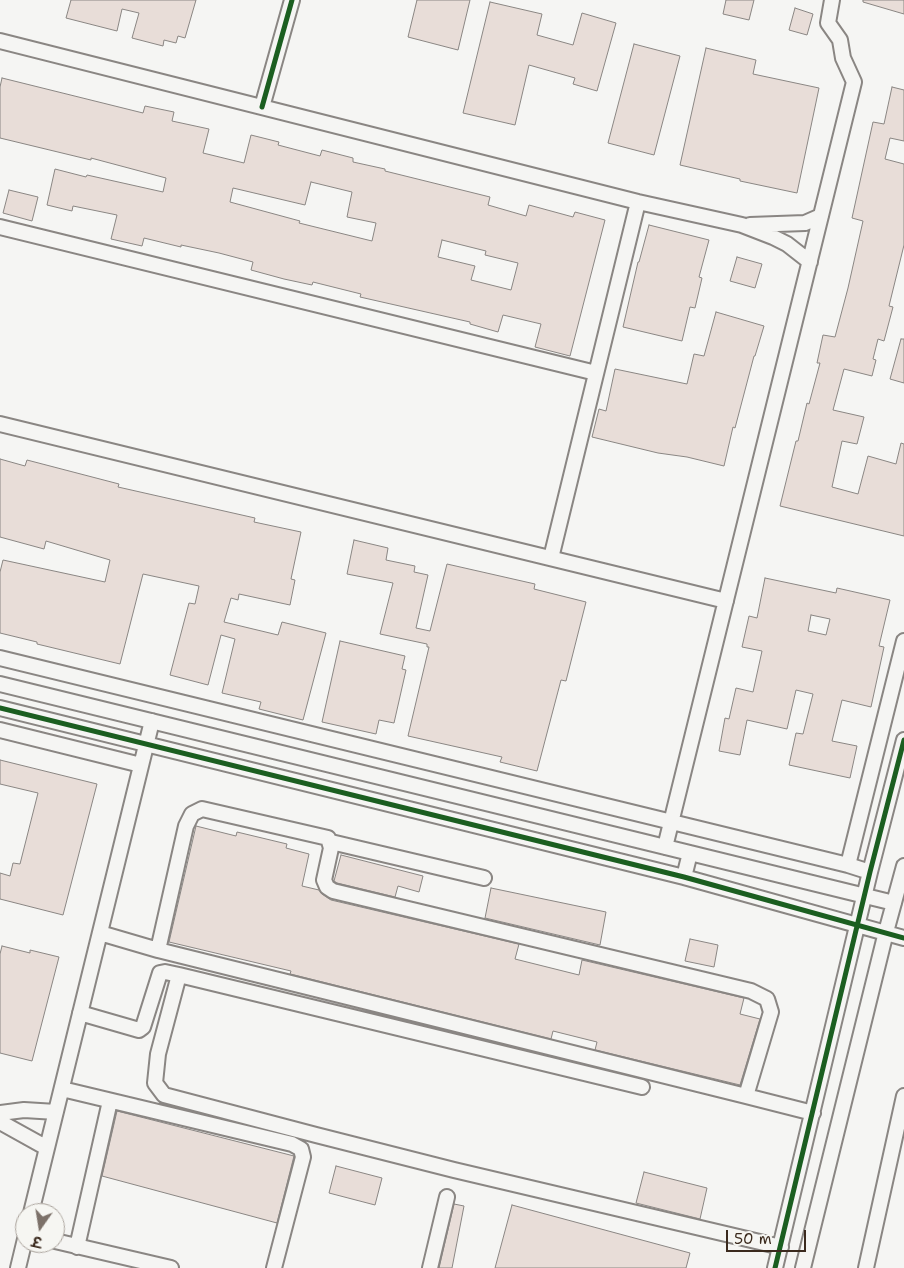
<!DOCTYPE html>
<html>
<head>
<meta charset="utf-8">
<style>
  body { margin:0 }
  #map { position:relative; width:904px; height:1268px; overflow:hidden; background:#f5f5f3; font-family:"Shantell Sans","Playpen Sans Deva",sans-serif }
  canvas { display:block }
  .north { position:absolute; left:15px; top:1203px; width:50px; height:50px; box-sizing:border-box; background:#f6f6f2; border:1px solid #aba49d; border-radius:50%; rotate:193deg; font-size:14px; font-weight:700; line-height:20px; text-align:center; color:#3b2a1e }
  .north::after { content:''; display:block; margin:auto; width:18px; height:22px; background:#7c7169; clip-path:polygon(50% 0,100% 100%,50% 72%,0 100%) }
  .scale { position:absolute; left:726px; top:1230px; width:80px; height:22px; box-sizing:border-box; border:2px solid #3b2a1e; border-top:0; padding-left:6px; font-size:15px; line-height:18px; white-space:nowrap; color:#3b2a1e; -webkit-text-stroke:4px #f6f6f2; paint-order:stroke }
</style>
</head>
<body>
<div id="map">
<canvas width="904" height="1268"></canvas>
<div class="north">उ</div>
<div class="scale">50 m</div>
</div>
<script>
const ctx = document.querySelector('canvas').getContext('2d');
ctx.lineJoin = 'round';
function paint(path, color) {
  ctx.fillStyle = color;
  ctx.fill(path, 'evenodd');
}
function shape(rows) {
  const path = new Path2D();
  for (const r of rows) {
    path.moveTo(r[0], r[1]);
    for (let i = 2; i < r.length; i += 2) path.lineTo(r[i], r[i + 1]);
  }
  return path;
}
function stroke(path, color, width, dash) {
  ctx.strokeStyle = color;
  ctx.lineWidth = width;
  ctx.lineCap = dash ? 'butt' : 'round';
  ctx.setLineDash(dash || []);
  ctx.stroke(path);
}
const building = shape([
  [71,0,196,0,185,38,178,36,176,43,164,40,163,46,132,38,139,13,122,9,117,31,66,18,71,0],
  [417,0,470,0,458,50,408,37,417,0],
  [726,0,754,0,749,20,723,14,726,0],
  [863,0,904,0,904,14,863,2,863,0],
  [490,2,542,14,537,35,573,45,582,13,616,23,597,91,573,84,575,78,529,65,515,125,463,113,490,2],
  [795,8,813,14,807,35,789,30,795,8],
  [634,44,680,56,654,155,608,143,634,44],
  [706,48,756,60,753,74,819,88,797,193,740,181,740,179,680,165,706,48],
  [2,78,143,113,145,106,174,112,172,121,209,129,203,153,244,163,251,135,279,142,278,145,320,156,322,150,353,158,353,162,385,169,385,171,490,197,488,205,526,216,529,205,573,217,575,212,605,220,570,356,535,347,541,324,503,315,498,332,470,324,470,322,360,297,361,294,313,282,312,285,284,279,251,270,253,262,219,253,181,245,181,247,144,238,142,246,111,239,117,215,73,206,72,211,47,205,55,169,86,177,87,175,163,192,166,178,91,158,91,160,0,138,0,87,2,78],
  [311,182,352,192,347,217,376,223,372,241,299,223,300,221,230,202,233,188,305,205,311,182],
  [442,240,486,251,485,255,518,263,511,290,471,280,475,266,438,257,442,240],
  [892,87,904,90,904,141,890,138,885,159,904,164,904,245,889,306,893,307,884,341,878,339,873,359,876,360,872,376,844,369,833,410,864,417,857,444,842,441,832,487,858,494,868,456,896,464,901,443,904,444,904,536,780,506,796,441,798,441,807,403,809,404,820,363,817,363,823,335,835,337,848,288,863,221,852,218,873,122,884,124,892,87],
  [9,190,38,197,32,221,3,213,9,190],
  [649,225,709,240,699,277,702,278,695,308,690,307,682,341,623,327,638,262,639,262,649,225],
  [737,257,762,264,755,288,730,281,737,257],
  [716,312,764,326,755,356,754,356,735,428,733,427,724,466,687,457,658,453,592,437,599,409,606,411,615,369,687,384,694,354,704,356,716,312],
  [901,339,904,339,904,383,890,379,901,339],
  [0,459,25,466,27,460,119,484,118,487,255,518,254,522,301,532,291,579,295,580,290,605,239,594,238,600,231,598,224,622,278,635,282,622,326,633,303,720,259,709,261,702,222,693,235,639,221,635,208,685,170,675,189,603,195,604,199,586,143,574,120,664,37,644,37,642,0,633,0,572,3,560,105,582,110,560,46,541,44,549,0,537,0,459],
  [354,540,388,548,386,560,415,566,414,572,428,575,416,628,430,631,447,564,535,584,534,589,586,602,566,681,561,680,537,771,500,762,502,757,408,736,429,647,427,647,427,644,380,634,393,583,347,574,354,540],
  [765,578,836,593,837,588,890,600,879,646,884,647,871,707,842,700,832,741,857,746,850,778,789,765,796,733,803,734,813,694,796,690,787,729,747,720,740,755,719,751,725,718,729,719,736,688,753,692,762,651,742,647,749,616,757,618,765,578],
  [811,615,830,619,826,635,808,631,811,615],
  [340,641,405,656,402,669,406,670,394,723,379,720,376,734,322,722,340,641],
  [0,760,97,784,63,915,0,899,0,873,10,876,13,863,20,864,38,793,0,784,0,760],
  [196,826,236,836,237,832,287,844,286,848,309,854,302,886,319,890,322,894,331,900,519,944,515,959,579,975,582,960,744,998,740,1014,760,1019,740,1085,595,1050,597,1042,553,1031,551,1039,290,974,291,971,169,942,196,826],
  [341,855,423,876,419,892,398,886,395,897,337,883,334,881,341,855],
  [491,888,606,912,600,945,485,918,491,888],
  [690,939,718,945,714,967,685,961,690,939],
  [2,946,30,953,30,950,59,957,32,1061,0,1053,0,954,2,946],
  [117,1111,294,1156,277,1223,102,1176,117,1111],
  [336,1166,382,1178,375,1205,329,1193,336,1166],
  [644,1172,707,1188,700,1219,636,1203,644,1172],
  [454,1204,464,1206,452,1268,439,1268,454,1204],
  [512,1205,690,1253,686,1268,495,1268,512,1205]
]);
paint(building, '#e8ddd8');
stroke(building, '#8a8683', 1);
const minor = shape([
  [0,41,638,202,742,225,773,237,787,244,810,262],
  [262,107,292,0],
  [750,225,805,223,821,216],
  [0,227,596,373],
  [0,424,726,601],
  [551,558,638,202],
  [0,658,848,865,870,872],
  [0,684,894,903],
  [0,708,684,877,904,938],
  [0,730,141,765],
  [331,842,484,878],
  [665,847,854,82,843,58,840,40,828,23,832,0],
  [848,865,904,641],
  [684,877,690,853],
  [100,933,158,950,186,826,192,814,202,809,328,838,331,848,324,880,327,887,333,891,751,991,767,999,771,1012,746,1096,813,1113],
  [158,950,746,1096],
  [80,1013,139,1030,143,1027,160,973,165,972,179,975],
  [642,1087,179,975,158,1054,155,1083,164,1095,316,1135,454,1170,781,1247],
  [62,1089,292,1144,301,1149,303,1157,274,1268],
  [0,1113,24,1110,56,1112],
  [0,1122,47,1148],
  [31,1213,152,721],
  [55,1241,171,1268],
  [77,1247,110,1101],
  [18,1268,25,1239],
  [430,1268,447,1197],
  [775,1268,870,872,904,740],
  [803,1268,886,932,904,866],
  [866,1268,904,1096]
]);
stroke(minor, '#8a8683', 18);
stroke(minor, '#f5f5f3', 14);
stroke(shape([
  [262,107,292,0],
  [0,708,684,877,904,938],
  [775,1268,870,872,904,740]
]), '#1b5e20', 5);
</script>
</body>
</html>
